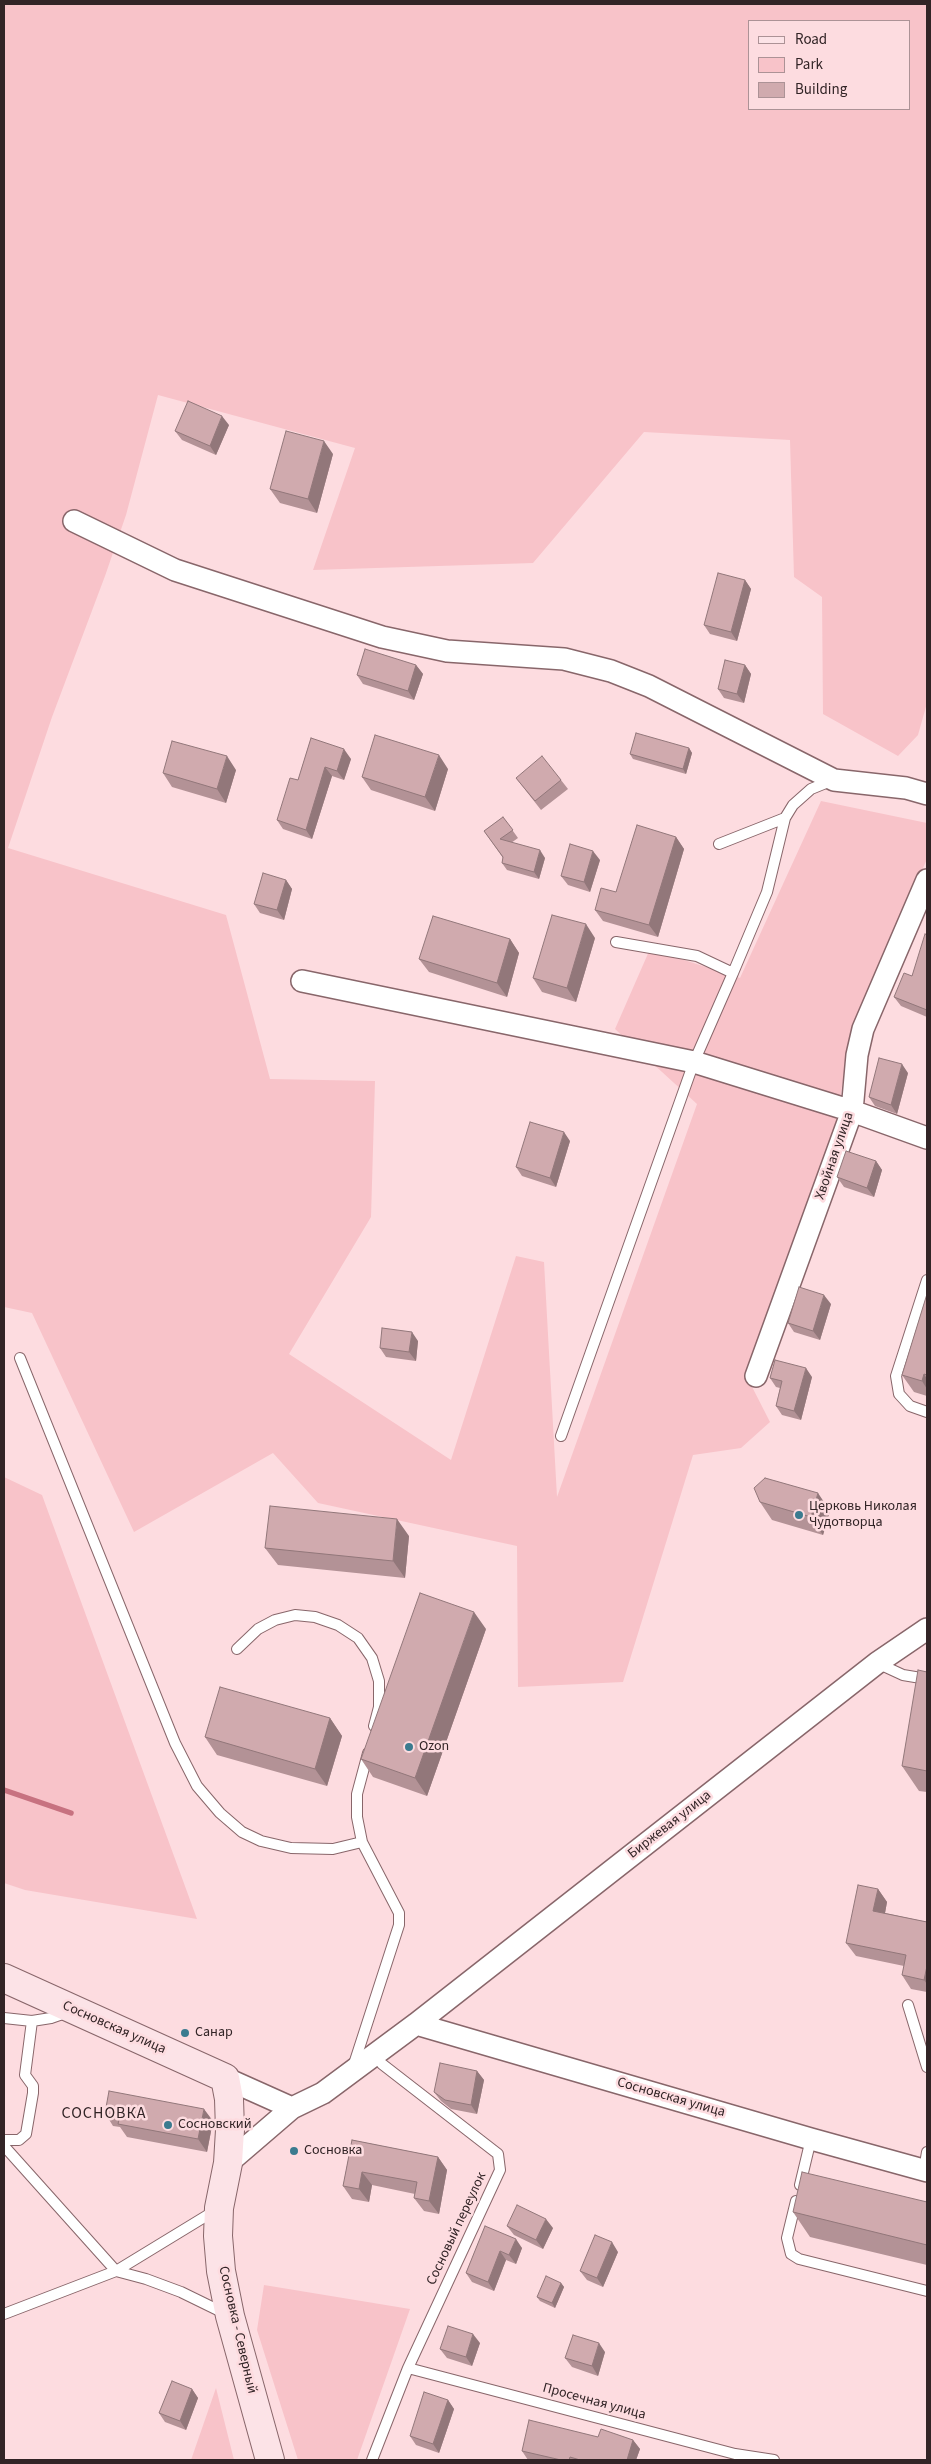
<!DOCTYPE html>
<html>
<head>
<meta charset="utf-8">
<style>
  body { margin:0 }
  #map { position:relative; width:931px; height:2464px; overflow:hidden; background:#fddce0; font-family:"Source Sans 3",sans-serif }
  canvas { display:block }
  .frame { position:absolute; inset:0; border:5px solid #322426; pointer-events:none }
  .legend { position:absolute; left:748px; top:20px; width:162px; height:90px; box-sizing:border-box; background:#fddce0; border:1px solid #ac9296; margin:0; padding:6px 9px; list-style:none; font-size:15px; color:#322426 }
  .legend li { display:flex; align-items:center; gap:10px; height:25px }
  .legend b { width:25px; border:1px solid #ac9296 }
</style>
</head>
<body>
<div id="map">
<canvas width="931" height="2464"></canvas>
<div class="frame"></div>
<ul class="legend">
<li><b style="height:6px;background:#fce3e7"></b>Road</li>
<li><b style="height:14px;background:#f8c3c9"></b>Park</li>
<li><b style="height:14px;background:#d0aaae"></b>Building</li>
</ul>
</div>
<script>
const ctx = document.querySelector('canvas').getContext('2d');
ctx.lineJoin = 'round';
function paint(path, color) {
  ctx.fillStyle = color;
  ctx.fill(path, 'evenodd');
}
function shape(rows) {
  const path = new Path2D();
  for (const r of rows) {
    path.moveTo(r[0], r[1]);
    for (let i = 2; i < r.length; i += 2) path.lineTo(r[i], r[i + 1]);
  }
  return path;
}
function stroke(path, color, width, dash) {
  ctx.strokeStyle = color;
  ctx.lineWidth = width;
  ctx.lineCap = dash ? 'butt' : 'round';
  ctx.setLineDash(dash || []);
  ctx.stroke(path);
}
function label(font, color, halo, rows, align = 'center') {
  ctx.font = font + ' "Source Sans 3",sans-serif';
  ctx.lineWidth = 5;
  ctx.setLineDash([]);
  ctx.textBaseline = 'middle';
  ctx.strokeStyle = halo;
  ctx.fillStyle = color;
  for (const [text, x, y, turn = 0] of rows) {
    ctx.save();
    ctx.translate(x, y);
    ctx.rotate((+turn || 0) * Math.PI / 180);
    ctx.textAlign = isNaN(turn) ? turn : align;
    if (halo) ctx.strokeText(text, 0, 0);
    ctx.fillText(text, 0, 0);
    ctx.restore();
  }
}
paint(shape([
  [4,4,927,4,927,703,918,735,898,756,823,714,822,597,794,577,790,440,644,432,533,563,313,570,355,448,158,395,126,515,105,576,52,717,8,848,226,915,270,1079,375,1081,371,1217,289,1354,451,1460,516,1256,544,1262,557,1497,697,1104,615,1029,650,949,740,978,821,801,927,823,927,859,851,1029,833,1144,746,1375,770,1422,741,1448,693,1455,623,1682,518,1687,517,1546,318,1503,273,1453,134,1532,32,1313,4,1307],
  [750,21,910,21,910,109,750,109],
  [4,1477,42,1495,197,1919,25,1890,4,1883],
  [264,2285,410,2309,357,2460,298,2460,257,2330],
  [216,2388,234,2460,191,2460]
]), '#f8c3c9');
stroke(shape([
  [4,1790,71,1813]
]), '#c77280', 5.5);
const lane = shape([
  [719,844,785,818],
  [616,942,697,956,733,973,767,892,785,818,793,805,811,789,833,780],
  [927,1280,896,1376,899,1394,910,1406,927,1412],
  [20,1358,175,1743,197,1786,220,1813,242,1832,261,1841,291,1848,333,1849,362,1842],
  [561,1436,694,1062,733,973],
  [237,1649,258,1629,275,1620,295,1615,315,1617,338,1625,358,1638,372,1658,379,1681,379,1707,374,1726],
  [877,1663,903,1675,927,1679],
  [908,2005,927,2067],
  [4,2018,32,2021,51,2018,68,2012],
  [353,2067,399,1925,399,1913,362,1842,357,1817,357,1794,368,1753],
  [4,2140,19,2140,26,2134,33,2093,33,2086,25,2075,32,2021],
  [4,2146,116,2271,146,2279,181,2292,226,2314],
  [924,2170,927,2152],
  [800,2185,811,2139],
  [796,2201,787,2238,791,2254,799,2259,927,2291],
  [4,2314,116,2271,216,2210],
  [408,2368,735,2454,774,2460],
  [372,2460,408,2368,500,2170,498,2154,382,2064,375,2055]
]);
const street = shape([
  [74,521,175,570,382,637,447,651,564,659,611,671,649,686,834,780,906,788,927,794],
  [302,981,694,1062,852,1111,927,1138],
  [756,1376,852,1111,857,1055,863,1029,927,880],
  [416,2024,811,2139,927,2171],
  [225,2078,292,2108,228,2163],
  [292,2108,323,2093,416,2024,877,1663,927,1629]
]);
const secondary = shape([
  [4,1978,225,2078,229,2099,230,2130,228,2163,219,2208,218,2236,221,2271,230,2316,270,2460]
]);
stroke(lane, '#88666a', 12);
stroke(street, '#88666a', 24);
stroke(secondary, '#88666a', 30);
stroke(lane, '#fff', 10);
stroke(street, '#fff', 21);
stroke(secondary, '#fce3e7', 28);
paint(shape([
  [229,425,216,455,182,440,175,431],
  [333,454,317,513,280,503,270,489],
  [745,580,751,589,737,641,710,634,704,625],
  [416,665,423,674,414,700,363,684,357,675],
  [745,665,751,674,744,703,724,698,718,689],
  [311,738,351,759,344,780,332,776,312,839,283,829,277,820,298,780],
  [689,748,692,753,686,774,633,759,630,754],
  [448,769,435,811,371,790,362,777],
  [236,770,226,803,172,787,163,773],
  [516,778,561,780,568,789,541,810],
  [503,817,518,838,511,843,545,858,539,879,507,870,502,863,503,858,484,831],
  [676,837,684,849,658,937,603,921,595,910,616,892],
  [600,860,590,892,568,885,561,876],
  [286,880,292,889,284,920,260,913,254,904],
  [927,935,927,1017,901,1006,894,997,912,976],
  [595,938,576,1002,542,992,533,978],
  [510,939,519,953,507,997,429,972,419,959],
  [908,1073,897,1114,875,1106,869,1097],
  [570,1141,556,1187,522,1176,516,1167],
  [876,1161,882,1170,874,1197,844,1187,837,1177],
  [927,1294,927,1396,914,1392,902,1375],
  [831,1304,820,1340,794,1332,788,1323],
  [418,1341,416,1361,386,1357,380,1348],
  [812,1377,801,1420,782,1415,776,1406,780,1388,776,1387,770,1378],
  [760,1502,830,1511,823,1535,772,1520],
  [409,1536,405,1578,278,1565,265,1548],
  [486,1629,427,1796,373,1777,361,1759],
  [927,1672,927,1792,919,1791,902,1766],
  [330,1718,342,1736,327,1786,217,1755,205,1737],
  [878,1889,887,1902,885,1913,927,1922,927,1992,911,1989,902,1975,904,1966,856,1956,846,1943],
  [477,2071,484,2080,477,2114,451,2109,441,2101,434,2092],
  [105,2113,213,2121,207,2152,127,2137,120,2127,113,2126],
  [352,2140,438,2157,447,2170,439,2214,424,2211,414,2198,415,2194,372,2185,369,2202,352,2199,343,2186],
  [927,2202,927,2265,810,2237,793,2212],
  [485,2226,522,2248,516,2264,506,2260,494,2291,472,2282,466,2273],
  [507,2226,553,2228,543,2249,514,2235],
  [618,2252,603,2287,587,2280,580,2271],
  [561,2283,564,2287,555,2308,540,2301,537,2297],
  [480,2343,472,2366,447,2358,440,2349],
  [605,2352,598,2376,572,2367,565,2358],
  [192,2389,198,2398,186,2430,165,2422,159,2413],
  [448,2400,454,2409,439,2453,416,2445,410,2436],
  [598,2437,633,2440,640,2449,636,2460,528,2460,522,2451]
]), '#b39296');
paint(shape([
  [222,416,229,425,216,455,210,446],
  [324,441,333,454,317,513,308,499],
  [745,580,751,589,737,641,731,632],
  [416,665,423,674,414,700,408,691],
  [745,665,751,674,744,703,737,694],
  [689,748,692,753,686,774,683,769],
  [344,749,351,759,344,780,337,771],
  [439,755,448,769,435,811,425,797],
  [227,756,236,770,226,803,217,789],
  [325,767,332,776,312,839,306,830],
  [676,837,684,849,658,937,649,925],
  [540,850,545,858,539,879,534,872],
  [593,851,600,860,590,892,584,882],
  [286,880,292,889,284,920,277,910],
  [586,924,595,938,576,1002,567,988],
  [510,939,519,953,507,997,497,983],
  [902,1064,908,1073,897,1114,891,1105],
  [564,1132,570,1141,556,1187,550,1178],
  [876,1161,882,1170,874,1197,867,1188],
  [824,1295,831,1304,820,1340,813,1331],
  [412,1332,418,1341,416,1361,409,1352],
  [806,1368,812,1377,801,1420,794,1411],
  [924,1374,927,1379,927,1389,922,1381],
  [818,1493,830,1511,823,1535,811,1517],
  [397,1519,409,1536,405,1578,393,1561],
  [474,1612,486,1629,427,1796,415,1778],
  [330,1718,342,1736,327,1786,315,1769],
  [878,1889,887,1902,883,1924,873,1911],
  [927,1966,927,1984,924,1980],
  [477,2071,484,2080,477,2114,471,2105],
  [204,2109,213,2121,207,2152,198,2139],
  [438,2157,447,2170,439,2214,429,2201],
  [362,2172,372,2185,369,2202,359,2189],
  [546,2219,553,2228,543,2249,536,2240],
  [516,2239,522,2248,516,2264,509,2255],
  [612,2242,618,2252,603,2287,597,2278],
  [500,2251,506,2260,494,2291,488,2282],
  [561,2283,564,2287,555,2308,552,2303],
  [473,2334,480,2343,472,2366,466,2357],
  [599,2343,605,2352,598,2376,592,2366],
  [192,2389,198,2398,186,2430,180,2421],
  [448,2400,454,2409,439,2453,433,2444],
  [633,2440,640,2449,636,2460,627,2460]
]), '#92777a');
const building = shape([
  [188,401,222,416,210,446,175,431,188,401],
  [286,431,324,441,308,499,270,489,286,431],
  [718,573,745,580,731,632,704,625,718,573],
  [365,649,416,665,408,691,357,675,365,649],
  [725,660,745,665,737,694,718,689,725,660],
  [636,733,689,748,683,769,630,754,636,733],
  [375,735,439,755,425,797,362,777,375,735],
  [311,738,344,749,337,771,325,767,306,830,277,820,290,778,298,780,311,738],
  [172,741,227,756,217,789,163,773,172,741],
  [542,756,561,780,535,801,516,778,542,756],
  [503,817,513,830,500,839,540,850,534,872,502,863,503,857,484,831,503,817],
  [637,825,676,837,649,925,595,910,601,888,616,892,637,825],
  [570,844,593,851,584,882,561,876,570,844],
  [263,873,286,880,277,910,254,904,263,873],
  [552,915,586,924,567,988,533,978,552,915],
  [433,916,510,939,497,983,419,959,433,916],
  [925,934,927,935,927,1010,894,997,904,973,912,976,925,934],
  [879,1058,902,1064,891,1105,869,1097,879,1058],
  [530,1122,564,1132,550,1178,516,1167,530,1122],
  [846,1151,876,1161,867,1188,837,1177,846,1151],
  [799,1287,824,1295,813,1331,788,1323,799,1287],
  [927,1294,927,1375,924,1374,922,1381,902,1375,927,1294],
  [382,1328,412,1332,409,1352,380,1348,382,1328],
  [775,1360,806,1368,794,1411,776,1406,782,1381,770,1378,775,1360],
  [765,1478,818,1493,811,1517,760,1502,754,1488,765,1478],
  [270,1506,397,1519,393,1561,265,1548,270,1506],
  [420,1593,474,1612,415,1778,361,1759,420,1593],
  [918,1670,927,1672,927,1771,902,1766,918,1670],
  [220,1687,330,1718,315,1769,205,1737,220,1687],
  [858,1885,878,1889,873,1911,927,1922,927,1966,924,1980,902,1975,906,1955,846,1943,858,1885],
  [440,2063,477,2071,471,2105,445,2100,434,2092,440,2063],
  [109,2091,204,2109,198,2139,118,2124,120,2116,105,2113,109,2091],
  [352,2140,438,2157,429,2201,414,2198,417,2182,362,2172,359,2189,343,2186,352,2140],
  [802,2172,927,2202,927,2245,793,2212,802,2172],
  [517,2205,546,2219,536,2240,507,2226,517,2205],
  [485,2226,516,2239,509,2255,500,2251,488,2282,466,2273,485,2226],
  [595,2235,612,2242,597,2278,580,2271,595,2235],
  [546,2276,561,2283,552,2303,537,2297,546,2276],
  [448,2326,473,2334,466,2357,440,2349,448,2326],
  [573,2335,599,2343,592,2366,565,2358,573,2335],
  [172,2381,192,2389,180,2421,159,2413,172,2381],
  [424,2392,448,2400,433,2444,410,2436,424,2392],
  [529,2420,598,2437,601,2429,633,2440,627,2460,580,2460,570,2457,569,2460,561,2460,522,2451,529,2420]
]);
paint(building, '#d0aaae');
stroke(building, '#92777a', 1);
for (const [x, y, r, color] of [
  [799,1515,5,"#3b7b8f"],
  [409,1747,5,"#3b7b8f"],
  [185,2033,5,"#3b7b8f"],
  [168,2125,5,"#3b7b8f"],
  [294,2151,5,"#3b7b8f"]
]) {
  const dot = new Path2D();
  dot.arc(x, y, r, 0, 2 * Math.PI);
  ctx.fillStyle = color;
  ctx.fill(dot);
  stroke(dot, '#fddce0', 2);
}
label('14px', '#322426', '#fddce0', [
  ["Хвойная улица",835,1156,-71],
  ["Биржевая улица",670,1825,-38],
  ["Сосновская улица",114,2028,24],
  ["Сосновская улица",671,2098,16],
  ["Сосновый переулок",457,2229,-65],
  ["Сосновка - Северный",237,2330,77],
  ["Просечная улица",594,2402,15]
]);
label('14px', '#322426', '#fddce0', [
  ["Церковь Николая",809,1507],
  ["Чудотворца",809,1523],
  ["Ozon",419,1747],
  ["Санар",195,2033],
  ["Сосновский",178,2125],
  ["Сосновка",304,2151]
], 'left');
ctx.letterSpacing = '1px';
label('16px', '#322426', '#fddce0', [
  ["СОСНОВКА",104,2114]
]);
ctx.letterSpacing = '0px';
</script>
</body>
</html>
